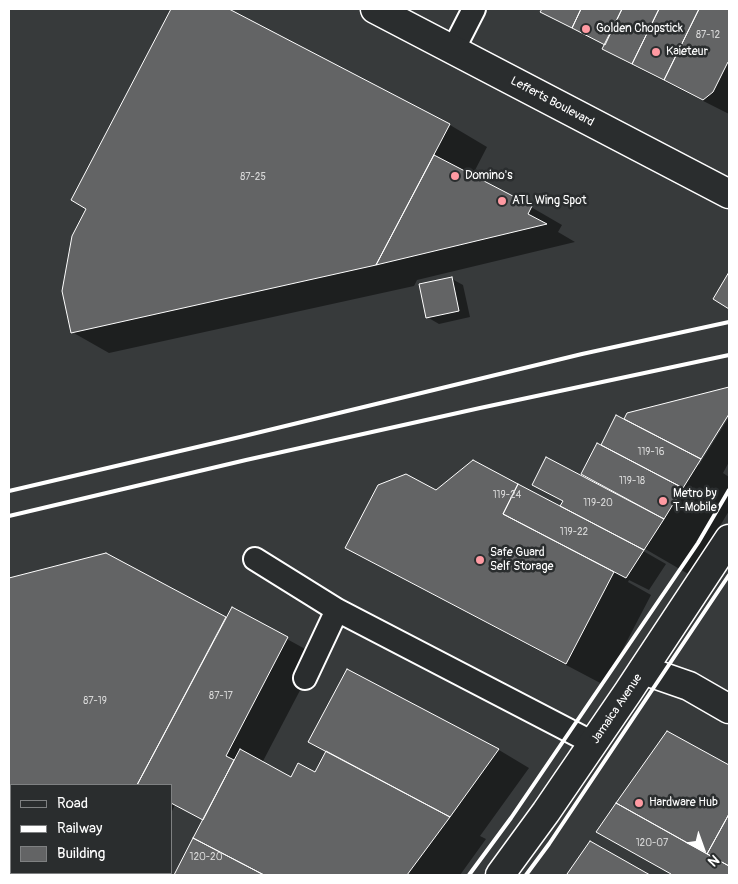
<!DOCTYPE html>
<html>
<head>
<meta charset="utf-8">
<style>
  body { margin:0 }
  #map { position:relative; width:738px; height:884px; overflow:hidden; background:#373a3b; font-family:Pangolin,sans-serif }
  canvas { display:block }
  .frame { position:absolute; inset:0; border:10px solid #fff; pointer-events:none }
  .legend { position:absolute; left:10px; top:784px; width:162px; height:90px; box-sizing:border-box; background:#2a2d2e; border:1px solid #7f8182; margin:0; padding:6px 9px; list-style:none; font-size:15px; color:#fff }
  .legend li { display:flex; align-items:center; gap:10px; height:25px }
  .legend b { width:25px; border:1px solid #7f8182 }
  .north { position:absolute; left:678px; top:824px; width:50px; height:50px; -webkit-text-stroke:4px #2a2d2e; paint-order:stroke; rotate:138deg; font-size:14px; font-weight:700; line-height:20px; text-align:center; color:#fff }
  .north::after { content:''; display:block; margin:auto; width:18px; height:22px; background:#fff; clip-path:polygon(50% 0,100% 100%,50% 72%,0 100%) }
</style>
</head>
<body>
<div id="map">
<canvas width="738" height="884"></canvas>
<div class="frame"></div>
<ul class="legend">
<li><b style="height:6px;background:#2a2d2e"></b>Road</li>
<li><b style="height:6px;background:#fff"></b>Railway</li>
<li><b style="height:14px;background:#636465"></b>Building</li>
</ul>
<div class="north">N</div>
</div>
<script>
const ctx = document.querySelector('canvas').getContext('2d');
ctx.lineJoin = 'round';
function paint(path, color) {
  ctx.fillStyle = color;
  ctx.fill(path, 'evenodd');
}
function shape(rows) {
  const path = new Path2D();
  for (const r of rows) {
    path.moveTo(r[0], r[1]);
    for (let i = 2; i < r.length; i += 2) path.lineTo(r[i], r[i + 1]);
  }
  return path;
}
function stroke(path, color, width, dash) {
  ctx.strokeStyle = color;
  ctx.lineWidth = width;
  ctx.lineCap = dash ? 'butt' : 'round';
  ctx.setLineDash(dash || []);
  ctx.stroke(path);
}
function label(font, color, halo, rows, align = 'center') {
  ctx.font = font + ' Pangolin,sans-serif';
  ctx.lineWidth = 5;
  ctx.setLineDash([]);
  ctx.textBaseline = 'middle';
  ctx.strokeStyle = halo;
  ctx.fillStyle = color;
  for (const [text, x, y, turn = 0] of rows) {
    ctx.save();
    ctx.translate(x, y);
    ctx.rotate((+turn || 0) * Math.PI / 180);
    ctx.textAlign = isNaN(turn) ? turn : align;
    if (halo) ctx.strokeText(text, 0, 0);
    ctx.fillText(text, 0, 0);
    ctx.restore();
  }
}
paint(shape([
  [172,9,226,9,450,125,487,147,472,176,531,207,562,225,558,232,575,242,417,280,414,286,109,353,72,332,88,208,73,200],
  [543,9,729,9,729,114,626,62,604,49,611,46,563,22,563,24,542,12],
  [452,279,463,285,470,317,439,324,427,317],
  [729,389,729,412,697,464,699,465,729,417,729,462,723,473,729,477,729,511,690,575,640,546,638,548,666,564,649,590,629,580,628,582,651,595,604,685,384,569,346,548,436,492,567,511,564,502,533,484,581,476,598,445,601,446,616,416,634,426,635,424,628,414],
  [106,555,227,619,232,609,318,656,262,763,291,778,315,774,327,752,347,670,499,750,529,768,480,836,486,839,460,875,175,875,204,820,175,805,171,813,171,785,11,785,11,873,140,873,139,875,9,875,9,579],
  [668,732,729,767,729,875,672,875],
  [590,843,648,875,568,875]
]), '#0007');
const building = shape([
  [171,9,229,9,450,124,376,265,71,333,62,291,72,236,86,209,71,200,171,9],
  [542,9,581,9,572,28,540,12,542,9],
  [581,9,622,9,605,45,572,28,581,9],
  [622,9,659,9,632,64,602,49,622,9],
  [659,9,699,9,664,80,632,64,659,9],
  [699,9,729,9,729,63,728,62,713,92,703,100,664,80,699,9],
  [434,155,532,206,528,214,547,224,376,265,434,155],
  [729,272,729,309,713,299,729,272],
  [452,277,459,311,426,318,419,284,452,277],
  [729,387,729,414,701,459,624,419,627,413,729,387],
  [616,415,701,459,683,488,601,445,616,415],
  [597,443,683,488,664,519,581,474,597,443],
  [546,457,664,519,644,550,560,506,563,501,532,485,546,457],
  [473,460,518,484,503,514,614,572,566,664,345,548,378,485,406,474,436,490,473,460],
  [518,484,644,550,626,578,503,514,518,484],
  [106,553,226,617,137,785,11,785,11,873,91,873,90,875,9,875,9,578,106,553],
  [232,607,288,637,226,756,234,760,203,820,171,803,171,785,137,785,232,607],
  [347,669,499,749,450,817,308,742,347,669],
  [667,731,729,765,729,814,707,854,616,803,667,731],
  [240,749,291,777,298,763,315,772,326,751,450,817,407,875,264,875,193,838,240,749],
  [616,803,729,866,729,875,670,875,671,874,596,832,616,803],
  [729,814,729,866,707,854,729,814],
  [193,838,264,875,174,875,193,838],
  [590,841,650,875,570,875,567,874,590,841]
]);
paint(building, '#636465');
stroke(building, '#fff', 1);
const lane = shape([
  [453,50,474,9],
  [255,559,337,610,593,743],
  [305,678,337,610]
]);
const street = shape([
  [643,670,689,686,729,709]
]);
const secondary = shape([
  [375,9,729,194],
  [500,875,546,812,628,692,729,539]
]);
stroke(lane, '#fff', 26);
stroke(street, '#fff', 31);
stroke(secondary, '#fff', 31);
stroke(lane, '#2a2d2e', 22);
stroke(street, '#2a2d2e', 28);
stroke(secondary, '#2a2d2e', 28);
stroke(shape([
  [9,491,240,437,582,354,729,322],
  [9,516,246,460,480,408,729,355],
  [469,875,511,818,698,543,729,490],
  [526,875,549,844,729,575]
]), '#fff', 4);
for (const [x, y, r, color] of [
  [586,29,5,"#ff9aa2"],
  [656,52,5,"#ff9aa2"],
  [455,176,5,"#ff9aa2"],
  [502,201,5,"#ff9aa2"],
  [663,501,5,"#ff9aa2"],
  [480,560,5,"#ff9aa2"],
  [639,803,5,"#ff9aa2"]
]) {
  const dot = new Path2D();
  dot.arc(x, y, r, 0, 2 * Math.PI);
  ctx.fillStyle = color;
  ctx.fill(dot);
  stroke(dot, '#2a2d2e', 2);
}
label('10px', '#d8d8d8', null, [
  ["87-12",708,35],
  ["87-25",253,177],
  ["119-16",651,452],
  ["119-18",632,481],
  ["119-24",507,495],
  ["119-20",598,503],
  ["119-22",574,532],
  ["87-17",221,696],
  ["87-19",95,701],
  ["120-07",652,843],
  ["120-20",206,857]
]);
label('12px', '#fff', '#2a2d2e', [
  ["Golden Chopstick",596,29],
  ["Kaieteur",666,52],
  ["Domino's",465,176],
  ["ATL Wing Spot",512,201],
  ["Metro by",673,494],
  ["T-Mobile",673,508],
  ["Safe Guard",490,553],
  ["Self Storage",490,567],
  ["Hardware Hub",649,803]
], 'left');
label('12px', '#fff', '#2a2d2e', [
  ["Lefferts Boulevard",552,102,28],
  ["Jamaica Avenue",617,709,-56]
]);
</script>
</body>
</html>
